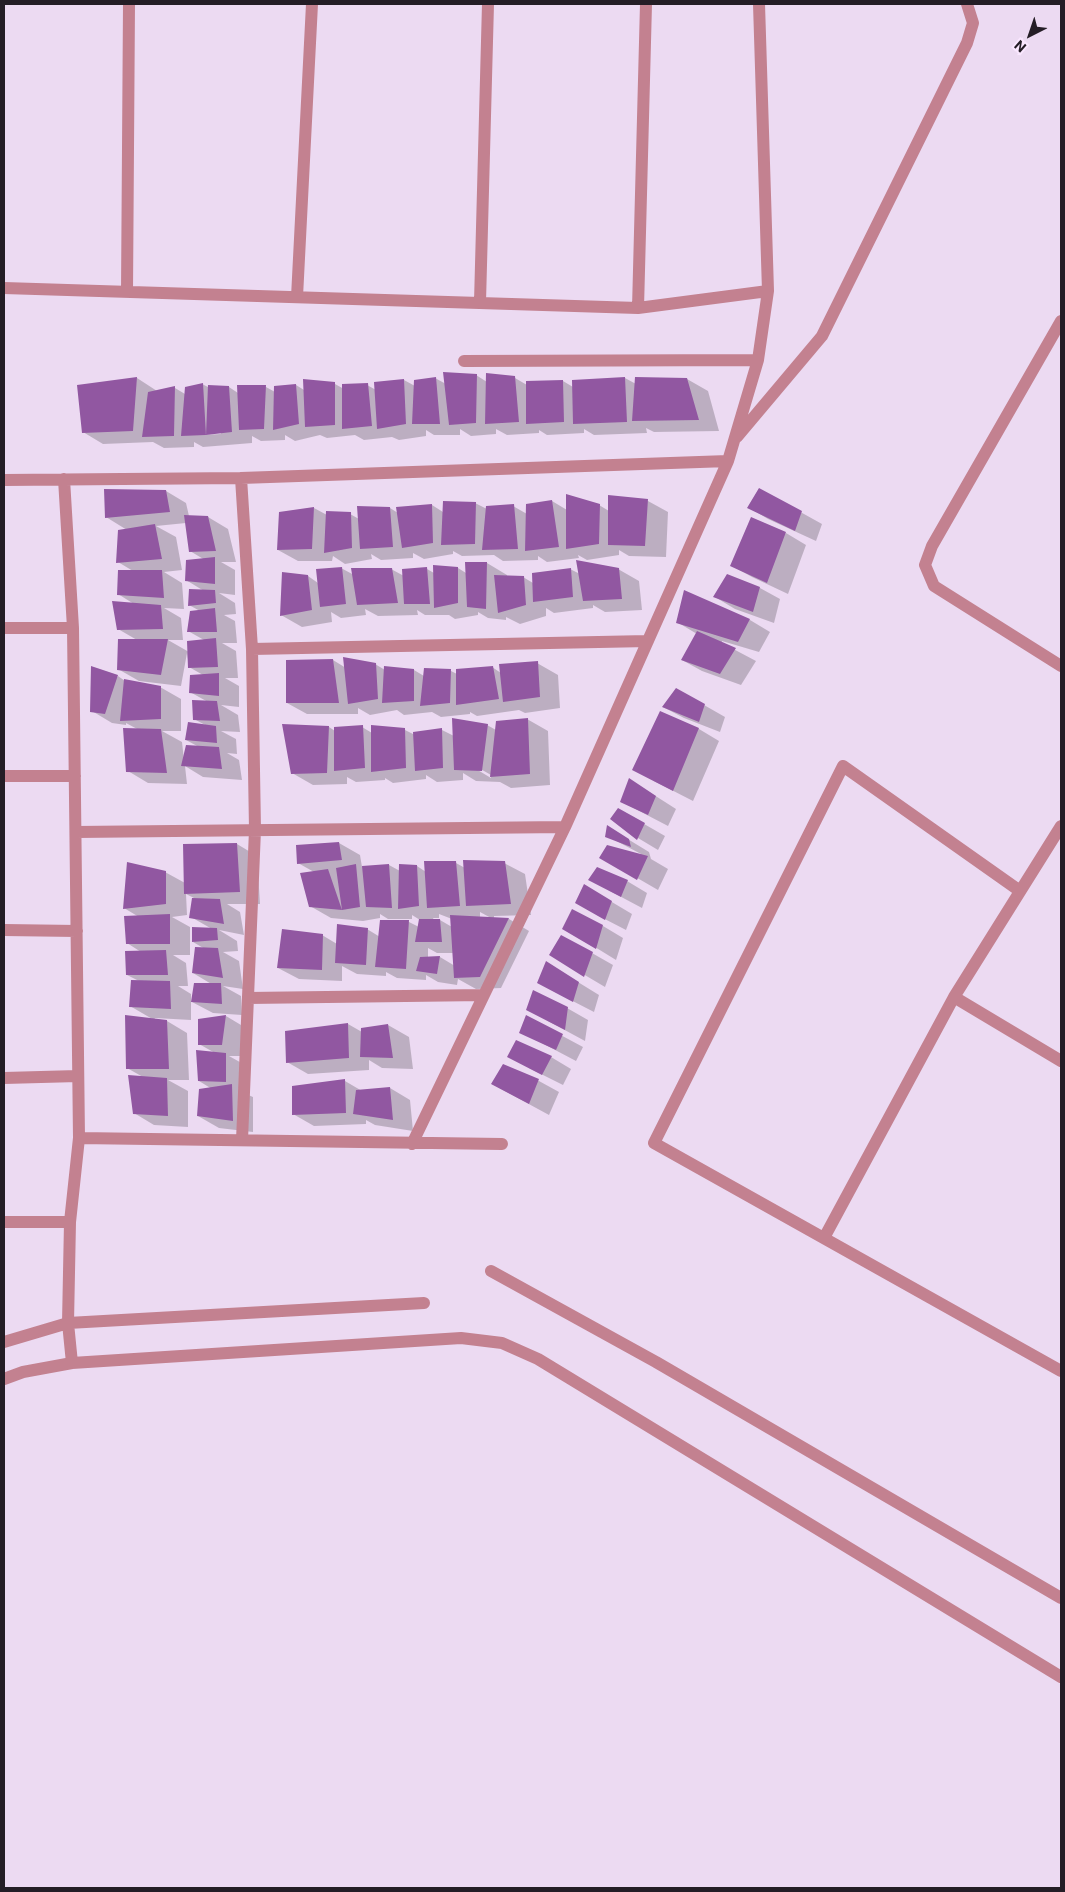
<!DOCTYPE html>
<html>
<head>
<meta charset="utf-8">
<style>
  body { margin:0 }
  #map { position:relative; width:1065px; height:1892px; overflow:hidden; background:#ecdaf2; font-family:Roboto,sans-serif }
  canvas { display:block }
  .frame { position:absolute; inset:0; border:5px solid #241d26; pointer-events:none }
  .north { position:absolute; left:1005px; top:10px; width:50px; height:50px; -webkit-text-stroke:4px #fae7ff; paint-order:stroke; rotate:221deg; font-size:14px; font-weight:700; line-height:20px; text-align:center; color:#241d26 }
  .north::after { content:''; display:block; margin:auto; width:18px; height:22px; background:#241d26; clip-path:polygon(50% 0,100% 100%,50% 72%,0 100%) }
</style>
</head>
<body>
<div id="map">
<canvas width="1065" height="1892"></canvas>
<div class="frame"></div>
<div class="north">N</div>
</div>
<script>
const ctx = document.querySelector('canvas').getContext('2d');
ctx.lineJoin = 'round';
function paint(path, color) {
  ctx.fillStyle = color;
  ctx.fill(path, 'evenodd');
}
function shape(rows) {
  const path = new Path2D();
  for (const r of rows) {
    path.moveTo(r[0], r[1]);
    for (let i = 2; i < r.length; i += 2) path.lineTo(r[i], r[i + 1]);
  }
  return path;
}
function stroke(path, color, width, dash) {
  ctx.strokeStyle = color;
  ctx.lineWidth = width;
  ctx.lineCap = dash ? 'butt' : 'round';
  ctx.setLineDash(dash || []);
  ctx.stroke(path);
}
paint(shape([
  [476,375,487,382,515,378,527,385,527,382,563,381,573,387,625,378,636,384,687,379,708,391,719,431,654,432,646,428,647,433,594,435,584,429,584,433,547,435,539,430,539,433,507,435,496,429,496,434,471,436,460,429,460,435,434,435,426,430,426,436,399,440,392,437,364,440,355,435,327,438,320,435,295,441,285,435,285,440,261,441,252,436,252,443,203,447,194,442,194,447,164,448,153,442,103,444,83,432,79,386,137,378,157,391,175,388,185,394,202,384,210,388,229,387,238,393,266,387,275,392,275,388,296,385,304,390,335,384,344,389,367,385,376,390,404,380,415,386,435,378,446,384],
  [220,432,221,434,202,435,202,433],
  [759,489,822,524,816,541,768,519,748,507],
  [166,491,186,503,189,516,208,517,228,529,236,562,221,562,235,570,235,595,219,593,235,603,236,614,224,615,235,621,237,643,222,643,236,651,238,678,225,678,239,686,239,707,221,705,238,715,240,732,221,731,236,739,237,754,227,753,239,760,242,780,203,777,185,766,187,784,148,783,128,771,139,730,126,723,126,725,112,723,92,711,118,676,125,681,160,687,181,699,181,731,162,731,182,742,184,760,199,747,186,740,207,726,194,719,208,702,190,692,203,675,189,667,187,653,181,686,139,681,118,669,137,640,118,629,134,604,118,594,133,571,118,562,127,530,106,517],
  [186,523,190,551,205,560,186,580,204,591,189,605,200,611,188,631,204,640,189,652,168,640,183,640,181,618,164,608,184,609,182,583,164,572,182,570,176,537,156,526],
  [552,501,567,510,599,505,609,511,648,501,668,512,666,557,629,556,619,550,619,555,587,560,578,555,579,558,547,562,538,556,538,560,503,561,494,555,462,556,453,551,453,554,424,559,413,553,413,558,381,560,371,554,372,559,345,564,333,556,332,561,298,561,278,550,280,513,314,508,327,515,350,514,359,519,390,508,398,513,398,508,432,505,443,512,475,503,487,509,513,506,527,514],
  [786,533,806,545,788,594,752,577,732,566],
  [487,563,507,575,507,577,523,577,533,583,570,569,580,574,618,569,639,581,642,610,605,612,593,605,593,608,554,613,546,608,546,616,520,624,506,617,506,620,488,618,478,612,478,615,455,619,449,615,425,615,417,610,418,615,378,616,365,609,366,615,341,618,331,612,332,622,302,627,281,615,308,576,318,583,341,568,354,575,391,569,404,576,427,569,434,573,458,568,466,573],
  [727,575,760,588,780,599,774,623,735,609,715,597],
  [685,592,750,620,770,632,759,652,722,641,722,643,756,661,741,685,702,671,682,660,697,634,677,622],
  [333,660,346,668,375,664,385,670,385,667,414,670,424,676,451,671,457,674,492,667,501,673,537,663,558,675,560,708,525,713,519,710,477,716,470,712,470,714,441,717,432,712,404,715,397,710,370,715,358,708,358,714,307,714,287,703],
  [676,689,725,717,720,732,684,718,663,707],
  [660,713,699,729,719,741,693,801,654,781],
  [527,719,548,731,550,785,511,788,500,782,476,781,463,773,463,780,437,782,426,775,426,779,393,783,385,778,385,780,356,782,347,777,347,784,313,785,292,773,329,727,335,731,362,727,372,733,405,730,415,735,415,733,442,730,454,736,487,725,496,730],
  [477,767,491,775,491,778,476,769],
  [629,779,676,809,668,826,622,802],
  [618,809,665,836,658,850,638,838,611,819],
  [608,827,649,852,651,859,668,869,658,890,601,857,641,855,641,854,607,836],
  [339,843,360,855,362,867,389,865,400,871,417,866,426,872,456,863,465,868,504,863,525,874,531,915,494,916,494,918,509,919,529,931,501,988,476,989,458,979,457,985,438,982,426,975,426,980,397,978,386,972,386,976,357,974,342,966,342,981,299,979,278,968,322,935,337,944,367,929,380,937,381,921,409,922,419,927,420,920,412,915,412,919,388,919,380,914,380,918,363,921,331,918,310,906,314,872,298,863],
  [480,912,491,918,480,918],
  [439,914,452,919,452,927,440,920,434,920,433,918,439,918],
  [428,948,437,953,454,953,455,966,440,957,428,958],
  [237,844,257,856,260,904,227,904,240,912,244,935,219,930,237,941,238,951,223,952,239,961,243,989,223,986,241,996,242,1015,213,1013,192,1002,213,985,193,973,205,949,193,942,212,929,191,917,194,898,186,894,187,915,172,917,190,927,190,955,173,955,186,963,188,986,178,986,191,994,191,1020,155,1018,154,1020,167,1021,187,1033,189,1080,168,1080,188,1091,188,1127,154,1125,134,1113,143,1077,127,1068,154,1020,130,1006,139,981,127,975,141,952,127,943,139,917,124,908,165,872,185,883],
  [627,881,647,893,642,908,610,891],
  [585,886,632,914,626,930,597,915],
  [603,926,623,938,616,960,564,928],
  [562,936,613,965,605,987,551,955],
  [547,963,599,995,594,1012,559,994],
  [567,1008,588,1020,585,1041,548,1021],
  [226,1016,246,1028,242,1056,229,1056,247,1066,246,1094,253,1097,253,1132,219,1128,198,1116,212,1089,199,1081,215,1053,199,1044],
  [527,1017,583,1047,576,1061,521,1032],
  [348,1024,362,1032,388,1025,409,1037,413,1069,382,1068,369,1060,369,1070,308,1074,287,1062],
  [551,1057,571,1069,563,1085,529,1068],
  [503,1066,539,1081,559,1092,549,1115,492,1084],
  [345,1081,362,1091,390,1088,410,1100,413,1131,375,1125,366,1120,366,1124,314,1126,293,1114]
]), '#0003');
paint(shape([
  [443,372,477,374,476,423,449,425],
  [486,373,515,376,519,422,485,424],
  [137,377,133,431,82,433,77,385],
  [436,377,440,424,412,424,414,380],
  [625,377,627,422,573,424,572,380],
  [635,377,687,378,699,420,632,421],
  [303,379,335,382,335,425,305,427],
  [404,379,406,424,377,429,374,382],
  [563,380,564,422,526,424,526,381],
  [203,383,206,435,208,385,229,386,232,432,206,435,181,436,185,387],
  [368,383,372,426,342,429,342,384],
  [296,384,299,424,273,430,274,386],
  [237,385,266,385,264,429,239,430],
  [175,386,174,436,142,437,148,392],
  [759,488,802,511,795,531,747,508],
  [104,489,166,490,170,512,105,518],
  [566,494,600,504,599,544,566,549],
  [608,495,648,499,645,546,608,545],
  [552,500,559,547,525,551,526,504],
  [443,501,476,502,475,544,441,545],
  [432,504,433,543,402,548,396,507],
  [514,504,518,549,482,550,486,506],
  [357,506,390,507,393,547,360,549],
  [314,507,312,549,277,550,279,512],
  [326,511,351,512,352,548,324,553],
  [184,515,208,516,216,551,189,552],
  [751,517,786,532,767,583,730,566],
  [155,524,162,559,116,563,118,530],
  [215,557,215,584,185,581,186,560],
  [576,560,619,568,622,599,583,601],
  [465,562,487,562,486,609,467,607],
  [433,565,458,567,458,603,434,608],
  [342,567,346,604,320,607,316,569],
  [427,567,430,604,404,604,402,569],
  [351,568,392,568,398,603,357,605],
  [571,568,573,597,533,602,532,573],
  [118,570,162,570,164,598,117,595],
  [282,572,308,575,312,610,280,616],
  [727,574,760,587,753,612,713,597],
  [494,575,524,576,526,605,498,613],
  [189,589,215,590,216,603,188,606],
  [684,590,750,619,738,642,676,623],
  [112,601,161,605,163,629,117,630],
  [215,608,217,632,187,632,190,611],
  [697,631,736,648,720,674,681,660],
  [216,638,218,667,188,668,187,641],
  [118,639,168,639,161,675,117,670],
  [343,657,376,663,378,699,348,704],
  [333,659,339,703,286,703,286,660],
  [538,661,540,697,503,702,499,664],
  [91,666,118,675,105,714,90,712],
  [384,666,414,669,414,701,382,703],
  [493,666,499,699,456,705,456,669],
  [424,668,451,669,450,703,420,706],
  [219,673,219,696,189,693,190,675],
  [124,679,161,686,161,719,120,721],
  [676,688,705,704,699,722,662,707],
  [192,700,217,701,220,721,193,720],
  [660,711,699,728,673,791,632,770],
  [452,718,488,724,482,771,454,770],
  [528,718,530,774,490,777,496,721],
  [188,722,216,726,217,743,185,740],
  [282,724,329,726,327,773,291,774],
  [363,725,365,768,334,771,334,727],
  [371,725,405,728,406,768,371,772],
  [123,728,161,729,167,773,126,772],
  [442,728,443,768,415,771,413,732],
  [186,745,219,747,222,769,181,766],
  [629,778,656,796,648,815,620,802],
  [618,808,645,823,637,840,610,819],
  [607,825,629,839,631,847,605,837],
  [339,842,342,860,297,864,296,845],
  [237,843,240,892,184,894,183,844],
  [607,845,648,856,637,880,599,858],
  [463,860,505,861,511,904,466,906],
  [424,861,456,861,460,906,427,908],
  [127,862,166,871,166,904,123,909],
  [356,864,360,907,342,910,309,907,300,873,328,869,342,910,336,868],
  [389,864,392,908,366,907,362,866],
  [399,864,417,865,419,906,398,909],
  [597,867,628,880,621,897,588,880],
  [584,884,612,901,605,920,575,903],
  [192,898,220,899,224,924,189,918],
  [572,909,603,925,596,949,562,929],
  [170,914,170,944,126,944,124,916],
  [450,915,509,918,480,977,454,978],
  [419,919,440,919,442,942,415,942],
  [380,920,409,920,406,969,375,967],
  [337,924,368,928,366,965,335,963],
  [192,927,217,928,218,940,192,942],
  [282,929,323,934,322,970,277,968],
  [561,935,593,952,584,977,549,955],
  [195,947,218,948,223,978,192,973],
  [166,950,168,975,126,975,125,951],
  [440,956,437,974,416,971,420,957],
  [546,961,579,982,573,1002,537,983],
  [131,980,170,981,171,1009,129,1007],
  [194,983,221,983,222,1004,191,1002],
  [533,990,568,1007,565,1030,526,1010],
  [125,1015,167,1020,169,1069,126,1069],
  [226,1015,222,1045,198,1045,198,1019],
  [526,1015,563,1034,556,1050,519,1033],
  [348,1023,349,1058,286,1063,285,1031],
  [388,1024,393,1058,360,1057,361,1028],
  [516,1040,552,1056,542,1075,507,1057],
  [196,1050,226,1053,226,1082,198,1081],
  [503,1064,539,1079,529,1104,491,1084],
  [128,1075,167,1078,168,1116,133,1114],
  [345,1079,346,1113,292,1115,292,1086],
  [232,1084,233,1121,197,1116,199,1089],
  [390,1087,393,1120,353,1114,356,1090]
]), '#9157a1');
stroke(shape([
  [646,4,638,308,768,291],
  [4,288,638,308],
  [127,292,129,4],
  [297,297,312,4],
  [480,302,488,4],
  [1061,321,932,546,925,565,934,586,1061,666],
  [464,361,758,360],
  [737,437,822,336,967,43,973,23,967,4],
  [241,478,252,649,255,830,242,1140],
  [64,479,73,628,79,1138,502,1144],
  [4,480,241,478,728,461],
  [4,628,73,628],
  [252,649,648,641],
  [4,776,75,776],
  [1061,826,954,997,1061,1061],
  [76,832,565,827,728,461,758,360,768,291,759,4],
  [1020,891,843,766,654,1143,1061,1371],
  [4,930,77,931],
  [248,998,484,995],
  [4,1078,78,1076],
  [79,1138,70,1222,68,1323,424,1303],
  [412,1144,565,827],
  [4,1222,70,1222],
  [824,1238,954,997],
  [491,1271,656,1362,1061,1598],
  [4,1342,68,1323,72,1363],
  [4,1379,23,1372,72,1363,461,1338,502,1343,538,1359,1061,1677]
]), '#c38190', 12);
</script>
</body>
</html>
